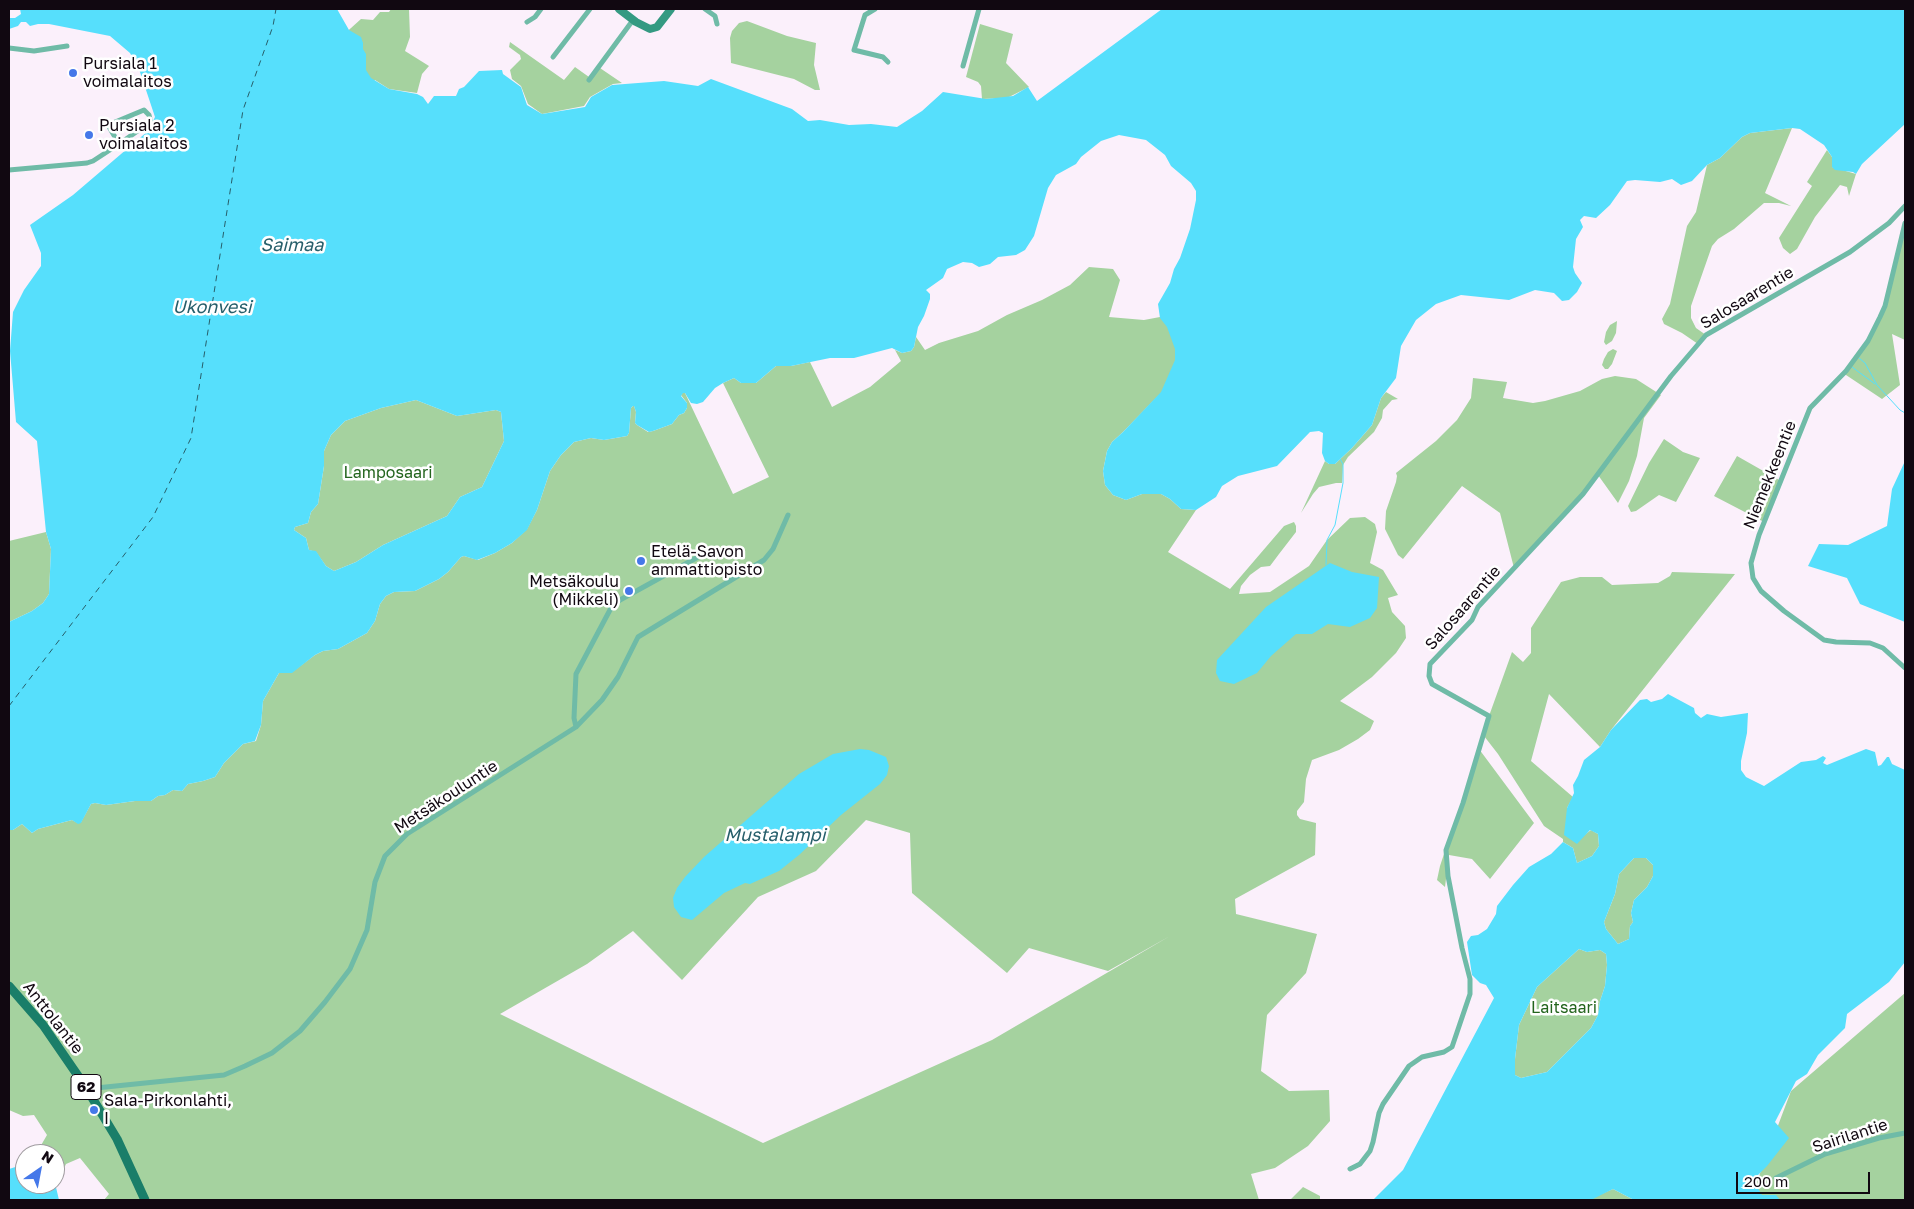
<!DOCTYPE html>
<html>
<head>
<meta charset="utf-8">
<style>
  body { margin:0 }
  #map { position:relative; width:1914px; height:1209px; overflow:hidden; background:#fbf0fb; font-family:"Golos Text",sans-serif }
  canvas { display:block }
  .frame { position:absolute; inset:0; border:10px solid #110811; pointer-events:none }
  .north { position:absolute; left:15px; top:1144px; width:50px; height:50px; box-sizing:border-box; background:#fff; border:1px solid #a09ca0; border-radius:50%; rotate:33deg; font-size:14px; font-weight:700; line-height:20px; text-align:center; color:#110811 }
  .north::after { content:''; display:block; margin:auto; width:18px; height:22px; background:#4578e9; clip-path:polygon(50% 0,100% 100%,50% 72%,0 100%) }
  .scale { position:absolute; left:1736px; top:1172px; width:134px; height:22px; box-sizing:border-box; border:2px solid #110811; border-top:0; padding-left:6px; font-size:15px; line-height:18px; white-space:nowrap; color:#110811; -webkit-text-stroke:4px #fff; paint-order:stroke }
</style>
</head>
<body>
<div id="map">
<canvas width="1914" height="1209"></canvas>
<div class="frame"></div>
<div class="north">N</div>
<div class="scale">200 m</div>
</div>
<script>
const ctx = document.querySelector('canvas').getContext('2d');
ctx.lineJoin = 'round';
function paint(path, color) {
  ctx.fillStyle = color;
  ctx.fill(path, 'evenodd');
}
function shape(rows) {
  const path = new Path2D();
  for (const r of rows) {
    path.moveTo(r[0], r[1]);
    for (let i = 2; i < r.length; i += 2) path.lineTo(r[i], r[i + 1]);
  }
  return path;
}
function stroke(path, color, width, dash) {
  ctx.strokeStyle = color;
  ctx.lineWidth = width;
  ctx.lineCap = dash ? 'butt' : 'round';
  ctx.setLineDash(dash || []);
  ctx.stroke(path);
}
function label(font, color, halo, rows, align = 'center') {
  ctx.font = font + ' "Golos Text",sans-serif';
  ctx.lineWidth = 5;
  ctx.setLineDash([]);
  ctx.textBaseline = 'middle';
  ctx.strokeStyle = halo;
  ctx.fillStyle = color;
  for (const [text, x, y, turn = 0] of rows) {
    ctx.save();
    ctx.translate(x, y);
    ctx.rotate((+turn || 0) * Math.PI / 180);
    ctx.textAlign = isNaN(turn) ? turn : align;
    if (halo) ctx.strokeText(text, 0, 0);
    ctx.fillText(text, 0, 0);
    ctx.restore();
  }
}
paint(shape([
  [391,9,409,9,410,37,405,51,429,66,422,74,417,93,389,89,375,80,310,129,341,37,361,19,373,20,380,12,389,12],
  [747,21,787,36,816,43,814,65,820,90,815,90,794,79,731,63,730,38,732,31,739,23],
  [980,24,1013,34,1006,63,1029,87,1007,98,982,99,981,86,978,82,966,77],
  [510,42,564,80,575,67,589,77,597,66,622,83,613,84,590,97,584,106,542,114,528,104,521,86,512,79,510,70,521,59,520,55,509,47],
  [1792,128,1765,193,1791,206,1779,203,1764,203,1734,229,1718,239,1712,246,1691,306,1691,318,1696,328,1706,335,1698,344,1682,333,1664,324,1662,319,1670,304,1687,226,1696,212,1707,165,1720,158,1742,137,1750,133],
  [1827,150,1832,157,1832,167,1856,174,1849,196,1847,187,1840,185,1815,217,1797,249,1790,254,1783,248,1779,238,1812,186,1807,182],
  [1905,223,1905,340,1892,334,1900,385,1882,399,1843,373,1868,341,1880,317],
  [1089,267,1113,269,1120,280,1109,317,1144,320,1160,317,1162,302,1180,295,1181,287,1187,290,1187,305,1180,312,1189,319,1188,328,1184,332,1186,336,1199,339,1208,335,1212,337,1215,335,1214,338,1217,340,1214,342,1217,349,1227,347,1230,353,1226,355,1229,358,1233,357,1240,362,1236,371,1241,377,1241,387,1234,391,1229,408,1220,416,1207,423,1191,422,1163,414,1153,405,1156,404,1159,395,1123,432,1112,442,1107,451,1103,471,1105,485,1113,495,1126,500,1142,494,1161,494,1170,499,1181,509,1196,510,1168,552,1230,589,1284,526,1294,522,1296,526,1296,532,1279,554,1270,566,1261,567,1250,575,1241,586,1239,594,1270,592,1309,566,1327,540,1350,518,1365,517,1375,524,1377,532,1370,563,1383,570,1398,595,1388,598,1392,612,1405,626,1406,638,1396,653,1372,677,1340,701,1374,721,1370,730,1358,739,1339,750,1312,760,1306,779,1304,802,1297,811,1297,815,1300,819,1316,823,1315,855,1235,899,1236,914,1317,934,1306,973,1267,1015,1261,1071,1289,1091,1329,1090,1330,1121,1308,1146,1275,1168,1251,1174,1259,1200,104,1200,109,1194,80,1158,66,1164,56,1185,55,1154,36,1154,47,1135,34,1115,23,1116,9,1110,9,830,13,830,22,824,32,833,38,829,72,820,78,823,81,822,91,804,95,803,106,805,135,801,151,801,158,796,165,795,173,790,182,791,188,784,203,781,215,777,224,763,243,744,256,741,261,725,263,701,279,673,292,672,315,655,323,651,338,649,367,633,375,621,380,604,386,596,394,592,415,591,439,579,448,572,461,557,464,556,478,560,495,553,512,543,527,529,537,510,550,471,561,455,574,442,591,438,604,440,627,436,629,433,631,408,633,406,634,406,636,412,635,423,637,425,648,432,653,431,672,424,679,415,684,413,687,408,687,403,681,395,682,393,685,393,733,494,769,477,723,383,734,378,741,383,756,383,776,366,791,366,810,362,832,407,870,387,901,361,895,350,902,353,911,351,914,347,916,337,925,350,939,343,978,331,1007,315,1042,300,1070,285],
  [866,820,910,833,912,893,1007,973,1029,948,1108,971,1170,936,992,1040,763,1143,500,1014,587,964,633,931,682,980,758,897,816,871],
  [1617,321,1616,333,1612,341,1606,345,1604,342,1606,332,1610,325],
  [1613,349,1617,351,1612,364,1608,369,1605,369,1602,365,1604,359,1608,352],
  [1615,376,1636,379,1661,395,1644,418,1637,456,1629,481,1618,503,1598,475,1514,568,1500,513,1462,486,1403,559,1398,555,1385,529,1386,511,1396,482,1397,476,1396,473,1436,441,1457,420,1471,398,1473,378,1507,382,1503,398,1533,403,1545,401,1580,391,1602,379],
  [1386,392,1398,399,1392,400,1383,410,1382,418,1374,432,1348,457,1343,465,1342,483,1336,483,1319,487,1313,494,1301,513,1325,461,1329,464,1335,464,1352,448,1372,425,1381,398],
  [416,400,457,416,496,410,501,412,504,441,482,487,460,497,447,516,383,545,356,562,334,571,326,566,316,552,309,550,306,538,294,530,295,527,308,523,311,512,318,504,324,466,324,451,331,435,345,421,381,408],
  [1664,439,1683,452,1700,458,1676,502,1659,495,1636,511,1631,512,1628,506,1649,463],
  [1737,456,1781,481,1764,522,1714,496],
  [46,532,51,549,49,594,43,603,32,611,9,622,9,541],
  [1672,572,1735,574,1611,730,1600,747,1549,694,1531,761,1573,797,1567,808,1583,836,1591,830,1598,834,1599,846,1592,856,1577,863,1573,848,1563,842,1563,839,1544,826,1498,754,1484,736,1489,716,1512,652,1523,662,1531,653,1531,628,1561,582,1580,577,1602,577,1612,585,1658,583,1670,576],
  [1479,749,1534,823,1490,879,1472,859,1449,855,1445,887,1437,880,1440,866],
  [1634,858,1646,858,1653,865,1653,876,1647,887,1634,900,1631,913,1633,922,1630,926,1629,939,1618,944,1606,929,1604,922,1615,894,1619,874],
  [1579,949,1587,952,1600,950,1606,954,1607,965,1605,986,1600,1001,1598,1015,1591,1028,1547,1072,1521,1078,1515,1075,1515,1059,1519,1025,1537,987],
  [1905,993,1905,1200,1750,1200,1791,1091],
  [1303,1187,1320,1196,1320,1200,1290,1200],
  [1613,1189,1634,1200,1591,1200,1592,1198]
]), '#a5d29f');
paint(shape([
  [20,9,337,9,349,30,361,37,363,43,363,49,366,54,366,70,371,78,389,89,417,94,423,97,428,104,434,96,456,96,459,89,464,87,479,71,502,70,503,74,521,87,527,105,542,114,585,107,591,97,612,85,664,81,698,86,711,79,792,109,808,121,820,120,849,125,871,124,897,127,922,111,943,92,986,99,1013,96,1028,87,1037,101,1162,9,1905,9,1905,124,1862,164,1856,174,1853,172,1835,170,1832,167,1832,157,1824,145,1800,129,1792,128,1750,133,1742,137,1720,158,1707,165,1692,181,1681,185,1672,179,1660,182,1635,180,1627,181,1610,205,1596,218,1584,216,1580,220,1583,227,1576,239,1573,267,1575,273,1582,283,1577,292,1569,300,1562,301,1554,293,1535,290,1509,300,1461,295,1436,304,1416,320,1401,346,1396,378,1381,398,1372,425,1352,448,1335,464,1329,464,1325,461,1322,453,1323,433,1319,431,1310,432,1277,466,1238,476,1222,486,1216,497,1196,510,1181,509,1170,499,1161,494,1142,494,1126,500,1113,495,1105,485,1103,471,1107,451,1112,442,1123,432,1161,392,1175,360,1175,349,1167,327,1160,318,1158,304,1170,283,1174,269,1180,258,1190,229,1196,200,1196,191,1191,183,1171,166,1165,155,1146,140,1119,135,1101,141,1081,157,1076,164,1056,175,1048,188,1034,236,1025,250,1016,255,998,257,990,264,979,267,972,263,963,262,947,269,943,278,926,290,930,294,930,299,924,316,918,327,914,347,911,351,902,353,892,348,854,358,830,358,791,366,776,366,756,383,741,383,734,378,723,383,715,388,703,402,697,404,691,403,685,393,683,393,681,396,687,403,687,408,684,413,679,415,672,424,653,431,649,432,637,425,635,423,636,412,634,406,633,406,631,408,629,433,627,436,604,440,591,438,574,442,561,455,550,471,537,510,527,530,512,543,495,553,477,560,464,556,461,557,448,572,439,579,415,591,394,592,386,596,380,604,375,621,367,633,338,649,323,651,315,655,292,673,279,673,263,701,261,725,255,741,243,744,224,763,215,777,203,781,188,784,182,791,173,790,165,795,158,796,151,801,135,801,106,805,95,803,91,804,81,823,78,824,72,820,38,829,32,833,22,824,13,830,9,830,9,622,32,611,43,603,49,594,51,549,46,532,37,441,16,422,10,351,13,312,24,290,41,266,41,253,30,225,73,195,148,131,155,117,139,69,130,53,110,36,49,24,38,24,30,26,26,22,21,22,18,26,9,29,9,18,15,18,21,14],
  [416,400,457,416,496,410,501,412,504,441,482,487,460,497,447,516,383,545,356,562,334,571,326,566,316,551,309,550,306,538,294,530,295,527,308,523,311,512,318,504,324,466,324,451,331,435,345,421,381,408],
  [1905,461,1905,622,1860,604,1847,578,1808,566,1819,544,1848,545,1887,526,1892,489],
  [1330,563,1352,572,1379,577,1377,608,1370,618,1350,627,1328,624,1312,634,1296,634,1271,656,1257,673,1234,684,1220,681,1216,673,1217,660,1266,607],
  [1668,694,1694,708,1695,713,1701,718,1707,714,1721,717,1748,713,1747,733,1741,761,1741,770,1746,777,1764,786,1801,762,1816,760,1823,756,1826,758,1823,763,1827,765,1866,749,1875,752,1878,766,1881,765,1887,757,1889,757,1892,764,1905,770,1905,962,1889,982,1847,1014,1845,1028,1818,1055,1807,1074,1796,1081,1775,1122,1789,1138,1767,1166,1753,1180,1762,1195,1776,1195,1780,1200,1634,1200,1613,1189,1591,1200,1373,1200,1403,1170,1494,998,1486,985,1480,983,1472,975,1467,942,1471,936,1478,935,1487,929,1496,914,1497,906,1513,885,1529,867,1551,854,1563,842,1573,848,1577,863,1592,856,1599,846,1598,834,1590,830,1577,844,1564,835,1567,808,1574,793,1573,785,1578,776,1584,760,1600,747,1611,730,1640,700,1647,699,1651,702,1662,699],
  [1634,858,1646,858,1653,865,1653,876,1647,887,1634,900,1631,913,1633,922,1630,926,1629,939,1618,944,1606,929,1604,922,1615,894,1619,874],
  [1579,949,1587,952,1600,950,1606,954,1607,965,1605,986,1600,1001,1598,1015,1591,1028,1547,1072,1521,1078,1515,1075,1515,1059,1519,1025,1537,987],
  [860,749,869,750,886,757,889,766,887,775,880,784,841,815,799,855,779,871,750,884,745,883,724,893,692,920,681,917,674,907,673,898,677,888,685,877,704,857,799,774,833,754],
  [25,1164,25,1184,55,1184,55,1183,59,1200,9,1200,9,1169]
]), '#56dffc');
stroke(shape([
  [1859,358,1865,363,1877,385,1900,410,1905,413],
  [1852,367,1875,384],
  [1326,565,1327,540,1335,525,1343,483,1343,464,1340,459]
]), '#56dffc', 1);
stroke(shape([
  [9,706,153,517,191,438,243,110,273,26,276,9]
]), '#275f6b', 1, [6, 5]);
stroke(shape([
  [705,9,715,16,717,24],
  [875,9,865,15,854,50,883,57,888,62],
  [527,22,535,17,541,9],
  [9,48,34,51,67,46],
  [553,57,590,9],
  [963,66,979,9],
  [589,80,633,20],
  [9,170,87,163,93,161,119,144,139,130,151,123,149,115,144,110,108,125,119,144],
  [1905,223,1885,306,1880,317,1868,341,1846,371,1810,408,1759,535,1751,563,1753,578,1761,591,1784,611,1824,640,1836,642,1870,643,1883,648,1905,668],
  [576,727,574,718,576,674,611,608,620,600,707,552],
  [89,1092,96,1088,224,1075,245,1066,272,1053,300,1031,325,1002,350,969,367,930,375,882,385,856,407,834,576,727,602,700,618,677,638,637,764,560,773,549,788,515],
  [1350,1169,1360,1164,1370,1151,1373,1142,1379,1113,1383,1104,1409,1066,1422,1057,1444,1052,1452,1047,1470,994,1470,979,1462,948,1448,876,1446,850,1463,803,1489,716,1432,684,1429,676,1430,664,1472,620,1478,607,1583,494,1671,376,1706,335,1850,252,1889,223,1905,206],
  [1776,1178,1825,1154,1879,1138,1905,1133]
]), '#6fbba7', 5);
stroke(shape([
  [619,9,636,22,650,29,657,27,671,9]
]), '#349a82', 8);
stroke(shape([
  [9,986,43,1025,85,1086,117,1139,145,1200]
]), '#1a7e69', 9);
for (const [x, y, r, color] of [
  [73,73,5,"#4578e9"],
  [89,135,5,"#4578e9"],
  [641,561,5,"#4578e9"],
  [629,591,5,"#4578e9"],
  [94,1110,5,"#4578e9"]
]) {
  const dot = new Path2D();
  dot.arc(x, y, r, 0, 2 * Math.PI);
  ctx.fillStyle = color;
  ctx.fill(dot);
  stroke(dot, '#fff', 2);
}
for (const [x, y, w] of [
  [86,1087,30]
]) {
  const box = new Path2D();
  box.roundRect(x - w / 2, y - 12.5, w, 25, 4);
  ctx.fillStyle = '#fff';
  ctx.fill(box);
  stroke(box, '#110811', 1);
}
label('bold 15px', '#110811', null, [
  ["62",86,1087]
]);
label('16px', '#110811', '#fff', [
  ["Pursiala 1",83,64],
  ["voimalaitos",83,82],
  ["Pursiala 2",99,126],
  ["voimalaitos",99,144],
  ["Etelä-Savon",651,552],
  ["ammattiopisto",651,570],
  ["Metsäkoulu",619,582,"right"],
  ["(Mikkeli)",619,600,"right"],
  ["Sala-Pirkonlahti,",104,1101],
  ["I",104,1119]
], 'left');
label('16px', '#110811', '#fff', [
  ["Salosaarentie",1747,298,-31],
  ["Niemekkeentie",1770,475,-68],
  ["Salosaarentie",1463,608,-49],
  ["Metsäkouluntie",446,797,-33],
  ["Anttolantie",53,1018,52],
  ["Sairilantie",1850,1136,-18]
]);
label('16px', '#24651e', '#fff', [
  ["Lamposaari",388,473],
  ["Laitsaari",1564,1008]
]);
label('italic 18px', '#275f6b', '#fff', [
  ["Saimaa",292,245],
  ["Ukonvesi",212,307],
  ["Mustalampi",775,835]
]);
</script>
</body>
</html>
